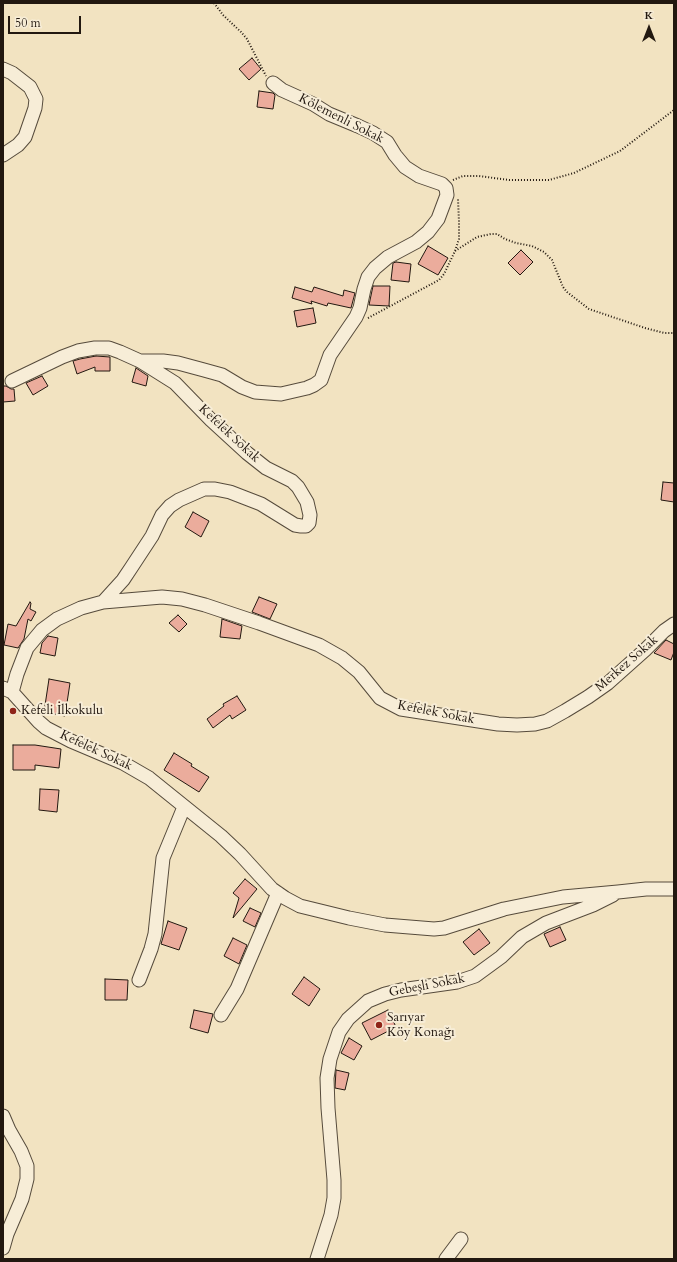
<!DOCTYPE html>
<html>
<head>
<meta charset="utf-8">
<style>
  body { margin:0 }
  #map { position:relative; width:677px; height:1262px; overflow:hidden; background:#f2e3c1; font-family:Cardo,serif }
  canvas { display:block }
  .frame { position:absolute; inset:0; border:4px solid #221810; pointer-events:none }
  .north { position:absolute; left:629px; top:8px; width:40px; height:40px; -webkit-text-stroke:3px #f7edd7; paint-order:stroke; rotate:0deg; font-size:11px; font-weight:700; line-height:16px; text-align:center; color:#221810 }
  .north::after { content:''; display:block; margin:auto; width:14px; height:18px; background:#221810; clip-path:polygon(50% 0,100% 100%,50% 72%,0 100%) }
  .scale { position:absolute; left:8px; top:16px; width:73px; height:18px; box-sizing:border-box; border:2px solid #221810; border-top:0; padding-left:5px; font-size:12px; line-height:14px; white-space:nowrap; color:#221810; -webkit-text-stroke:3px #f7edd7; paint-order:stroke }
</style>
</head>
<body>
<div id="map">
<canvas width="677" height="1262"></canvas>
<div class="frame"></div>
<div class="north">K</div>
<div class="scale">50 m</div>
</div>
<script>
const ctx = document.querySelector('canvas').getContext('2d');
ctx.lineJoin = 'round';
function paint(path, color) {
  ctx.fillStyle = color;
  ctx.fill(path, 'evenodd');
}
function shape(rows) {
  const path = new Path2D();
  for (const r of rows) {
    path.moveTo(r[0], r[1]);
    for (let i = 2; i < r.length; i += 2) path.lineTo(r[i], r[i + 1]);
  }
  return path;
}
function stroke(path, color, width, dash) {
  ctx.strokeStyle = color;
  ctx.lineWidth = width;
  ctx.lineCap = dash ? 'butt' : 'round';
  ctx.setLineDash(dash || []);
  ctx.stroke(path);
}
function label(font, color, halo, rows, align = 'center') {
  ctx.font = font + ' Cardo,serif';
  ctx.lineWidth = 4;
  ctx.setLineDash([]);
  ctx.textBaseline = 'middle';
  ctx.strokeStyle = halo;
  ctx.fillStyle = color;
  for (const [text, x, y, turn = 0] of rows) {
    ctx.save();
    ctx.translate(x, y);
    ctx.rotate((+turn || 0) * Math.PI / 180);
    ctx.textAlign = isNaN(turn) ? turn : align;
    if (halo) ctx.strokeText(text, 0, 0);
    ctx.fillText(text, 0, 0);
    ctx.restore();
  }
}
const building = shape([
  [252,58,261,69,249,80,239,69,252,58],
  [259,91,273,93,275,95,273,109,257,107,259,91],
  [428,246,448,258,438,275,418,264,428,246],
  [521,250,533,262,520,275,508,263,521,250],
  [396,262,411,264,409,282,391,280,393,263,396,262],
  [373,286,390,286,389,306,369,305,373,286],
  [295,287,312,292,314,287,343,296,344,290,355,293,351,308,328,303,327,306,311,301,312,304,292,298,295,287],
  [313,308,316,323,297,327,294,311,313,308],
  [96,356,110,357,110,371,95,371,95,367,77,374,73,361,80,359,96,356],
  [136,368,148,376,146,386,132,382,136,368],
  [42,376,48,386,33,395,26,383,42,376],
  [3,386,6,386,11,389,14,389,15,401,3,402,3,386],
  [663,482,674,483,674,502,661,500,663,482],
  [193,512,209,521,201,537,185,527,193,512],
  [259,597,277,604,270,619,252,612,259,597],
  [30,602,31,603,30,609,36,612,31,621,28,619,24,639,18,648,4,645,8,624,16,626,30,602],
  [178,615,187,624,179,632,169,623,178,615],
  [222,619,242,626,240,639,220,637,222,619],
  [48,636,58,638,55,656,40,653,42,643,48,636],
  [666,640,674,644,674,652,671,660,654,653,666,640],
  [49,679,70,683,65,716,44,712,49,679],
  [237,696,246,710,232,719,230,715,213,728,207,719,224,706,223,704,237,696],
  [13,745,35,745,61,749,59,768,35,765,35,770,13,770,13,745],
  [174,753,192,764,191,766,209,777,199,792,164,770,174,753],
  [40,789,59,790,57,812,39,810,40,789],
  [245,879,257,889,233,918,239,898,233,893,245,879],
  [250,908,261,913,255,927,243,921,250,908],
  [168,921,187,928,179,950,161,944,168,921],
  [560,927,566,940,550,947,544,934,560,927],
  [479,929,490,943,474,955,463,942,479,929],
  [233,938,247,945,239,964,224,956,233,938],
  [304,977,320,989,309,1006,292,994,304,977],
  [105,979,128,980,127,1000,105,1000,105,979],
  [194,1010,213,1014,208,1033,190,1028,194,1010],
  [388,1010,396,1027,371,1040,362,1023,388,1010],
  [349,1038,362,1046,354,1060,341,1053,349,1038],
  [336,1070,349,1073,345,1090,335,1088,336,1070]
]);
paint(building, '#ebac9c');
stroke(building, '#221810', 1);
const minor = shape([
  [3,69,12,73,30,87,36,99,35,108,25,137,18,145,3,155],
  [140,361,163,361,178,363,204,370,222,375,242,387,255,392,281,394,307,388,314,385,321,380,330,355,356,317,360,308,364,289,368,277,375,268,388,257,416,242,428,232,438,219,447,195,446,188,442,184,419,176,405,167,395,155,387,142,373,133,358,126,329,114,313,104,282,90,273,83],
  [12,381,62,357,78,351,95,348,109,348,120,352,140,361,175,383,211,420,247,453,266,468,292,481,298,487,307,502,310,515,309,523,306,526,301,526,295,525,261,504,230,492,215,489,204,489,179,500,170,506,162,515,152,536,131,568,123,580,103,602],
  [3,688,12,692,38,721,46,728,71,741,123,763,149,778,221,836,240,854,272,889,285,898,300,906,349,918,385,925,434,929,444,928,504,909,563,897,618,892,646,889,674,889],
  [12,692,17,674,27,648,42,630,57,619,81,608,103,602,162,597,182,599,205,605,259,623,319,645,342,658,359,672,380,698,401,709,498,724,517,725,535,724,547,721,565,711,588,697,608,683,645,650,664,631,674,624],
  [139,980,151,949,155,934,163,858,184,807],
  [221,1015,237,989,278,893],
  [3,1116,9,1130,21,1151,27,1166,27,1179,22,1199,7,1234,3,1248],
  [317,1259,331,1215,334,1198,334,1180,328,1108,327,1078,330,1059,339,1032,348,1019,368,1001,385,994,401,990,457,982,475,976,501,957,522,937,546,923,593,905,613,895],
  [446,1259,461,1239]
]);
stroke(minor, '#564b3c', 15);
stroke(shape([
  [214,3,223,15,241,32,247,39,266,76],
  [453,180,463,176,479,176,509,180,549,180,574,173,620,151,674,110],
  [455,251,477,237,491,234,497,234,505,239,516,243,532,246,544,252,552,260,563,287,567,292,589,309,645,328,664,333,674,333],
  [368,318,439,280,444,274,455,251,459,239,459,222,458,199]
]), '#221810', 2, [1, 2]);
stroke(minor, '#f7edd7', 13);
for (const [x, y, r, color] of [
  [13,711,4,"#8f2418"],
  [379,1025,4,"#8f2418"]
]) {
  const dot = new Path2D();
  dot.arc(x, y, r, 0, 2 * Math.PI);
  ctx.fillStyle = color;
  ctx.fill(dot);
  stroke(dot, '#f7edd7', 1.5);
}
label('13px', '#221810', '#f7edd7', [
  ["Kölemenli Sokak",341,119,27],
  ["Kefelek Sokak",229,434,43],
  ["Merkez Sokak",627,664,-41],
  ["Kefelek Sokak",436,713,11],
  ["Kefelek Sokak",96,751,25],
  ["Gebeşli Sokak",427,986,-11]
]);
label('13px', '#221810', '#f7edd7', [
  ["Kefeli İlkokulu",21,711],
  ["Sarıyar",387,1018],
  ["Köy Konağı",387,1033]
], 'left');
</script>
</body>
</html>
